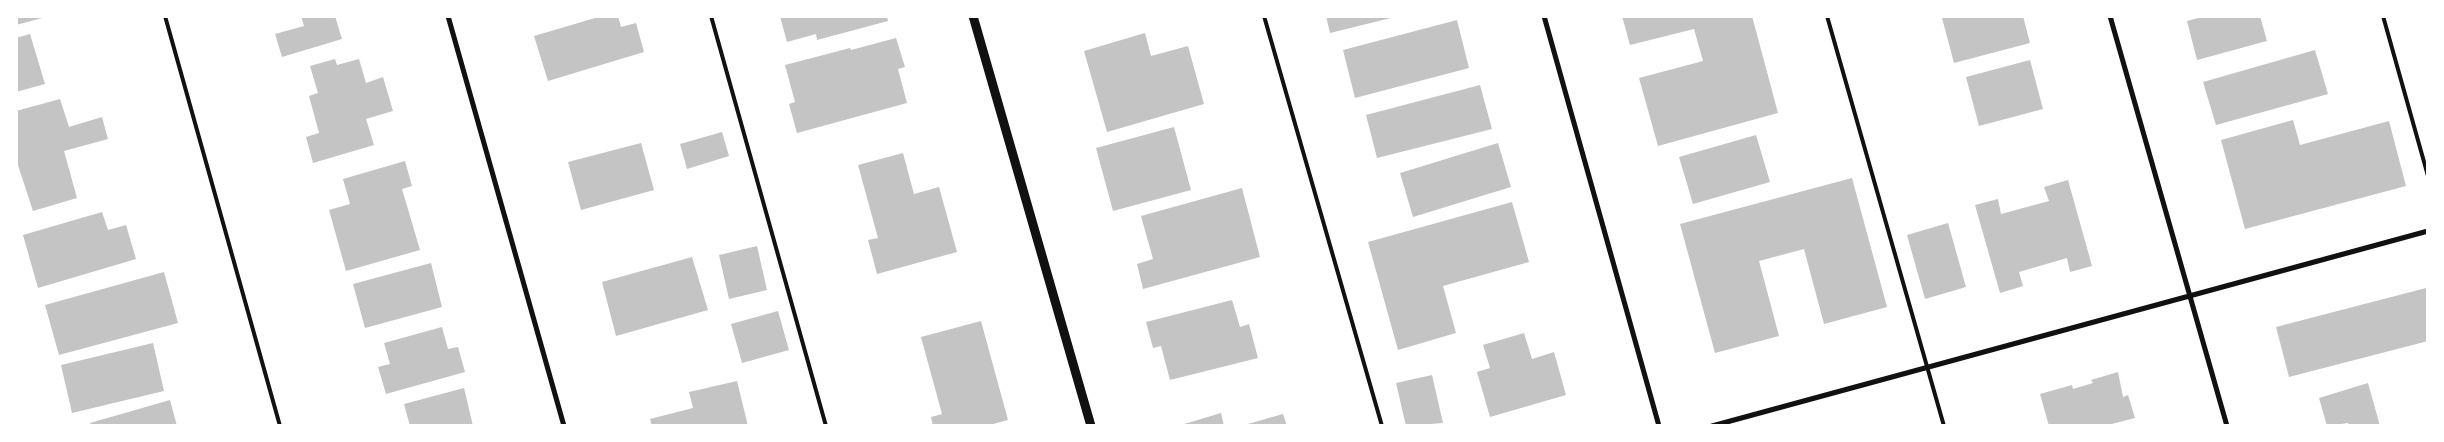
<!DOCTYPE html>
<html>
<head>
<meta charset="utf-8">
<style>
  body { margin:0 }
  #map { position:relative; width:2444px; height:442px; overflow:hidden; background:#fff; font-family:Lato,sans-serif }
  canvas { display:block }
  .frame { position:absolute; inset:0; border:18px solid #fff; pointer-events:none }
</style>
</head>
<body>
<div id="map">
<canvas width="2444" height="442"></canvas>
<div class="frame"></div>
</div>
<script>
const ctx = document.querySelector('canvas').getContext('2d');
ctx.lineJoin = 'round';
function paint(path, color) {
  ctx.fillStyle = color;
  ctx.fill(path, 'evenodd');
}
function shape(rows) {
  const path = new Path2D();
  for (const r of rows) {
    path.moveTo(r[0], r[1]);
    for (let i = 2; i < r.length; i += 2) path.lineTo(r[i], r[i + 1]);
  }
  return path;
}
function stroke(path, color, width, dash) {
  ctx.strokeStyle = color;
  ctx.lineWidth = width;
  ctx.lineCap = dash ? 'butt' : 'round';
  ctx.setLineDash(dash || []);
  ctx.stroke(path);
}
paint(shape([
  [16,16,46,16,46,17,16,25],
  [301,16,335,16,342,39,282,57,275,34,304,26],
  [602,16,618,16,621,27,636,23,644,52,548,81,534,36],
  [780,16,887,16,888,21,817,40,816,34,787,42],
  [1326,16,1395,16,1395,17,1330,33],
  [1622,16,1752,16,1778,113,1658,146,1639,78,1703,61,1694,29,1630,45],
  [1951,16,2023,16,2030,43,1954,63,1942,18],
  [2206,16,2260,16,2267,41,2197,60,2187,21],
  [1457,20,1469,68,1355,98,1343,50],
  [1145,33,1151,56,1188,46,1204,104,1107,132,1084,51],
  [30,34,45,84,16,92,16,38],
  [896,38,905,67,898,69,907,103,797,133,789,104,795,102,785,65,850,48,851,50],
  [2315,50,2328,94,2216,125,2203,82],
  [335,59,337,65,359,59,366,83,383,77,393,111,366,119,374,145,313,163,306,137,319,133,309,96,318,93,310,66],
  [2030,60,2043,109,1979,126,1966,77],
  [1480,85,1492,129,1377,158,1366,115],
  [60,99,69,127,102,117,108,139,64,151,77,198,33,211,16,159,16,111],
  [2293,120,2300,145,2389,121,2406,186,2245,229,2221,140],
  [1174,127,1191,190,1113,211,1096,148],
  [722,132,729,156,687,169,680,144],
  [1756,135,1770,182,1693,204,1679,157],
  [641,143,654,190,581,210,568,162],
  [1498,143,1511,187,1413,217,1400,173],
  [903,153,914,194,939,187,957,252,877,274,868,240,878,238,858,165],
  [405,161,412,186,402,189,420,250,346,271,329,210,350,204,343,179],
  [1852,178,1887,307,1824,324,1804,249,1759,261,1779,336,1715,353,1680,224],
  [2068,180,2092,266,2070,272,2067,258,2019,272,2023,286,2000,293,1975,205,1998,199,2001,214,2049,201,2044,187],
  [1242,188,1260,257,1143,289,1137,264,1153,259,1141,216],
  [1512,202,1529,262,1443,286,1456,333,1398,350,1368,242],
  [102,212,108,230,126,225,136,259,38,288,23,235],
  [1948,223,1966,287,1925,299,1907,235],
  [757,246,767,290,729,299,719,255],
  [692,257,708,310,616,336,602,282],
  [431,263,442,307,365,328,353,284],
  [164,272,178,323,59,355,45,305],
  [2426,288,2428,341,2289,377,2276,327],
  [1232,300,1240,327,1249,324,1258,358,1170,380,1161,346,1153,348,1146,322],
  [778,311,789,350,742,363,731,324],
  [981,321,1008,420,986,426,933,426,931,417,942,414,921,337],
  [442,327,448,349,458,347,465,372,386,394,378,367,390,364,384,343],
  [1524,333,1532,359,1554,352,1566,395,1490,417,1477,372,1490,368,1483,345],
  [153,343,164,391,72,413,61,365],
  [2118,372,2123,397,2128,395,2135,418,2104,426,2049,426,2040,394,2072,385,2073,389,2093,383,2091,380],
  [1432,375,1443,423,1406,426,1396,383],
  [737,381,748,426,652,426,650,419,693,408,689,392],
  [2368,383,2380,426,2349,426,2348,423,2327,426,2319,398],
  [464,388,473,426,410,426,404,404],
  [170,400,177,426,91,426,90,423],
  [1221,413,1224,426,1184,426,1184,424],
  [1283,414,1287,426,1244,426,1244,425]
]), '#c4c4c4');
stroke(shape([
  [165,16,280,426],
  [711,16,826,426],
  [1264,16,1382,426],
  [1827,16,1944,426],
  [2383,16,2428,176]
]), '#111', 4);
stroke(shape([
  [448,16,564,426],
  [1544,16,1659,426],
  [2110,16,2227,426],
  [1712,426,2428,231]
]), '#111', 5);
stroke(shape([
  [973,16,1091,426]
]), '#111', 9);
</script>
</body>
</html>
